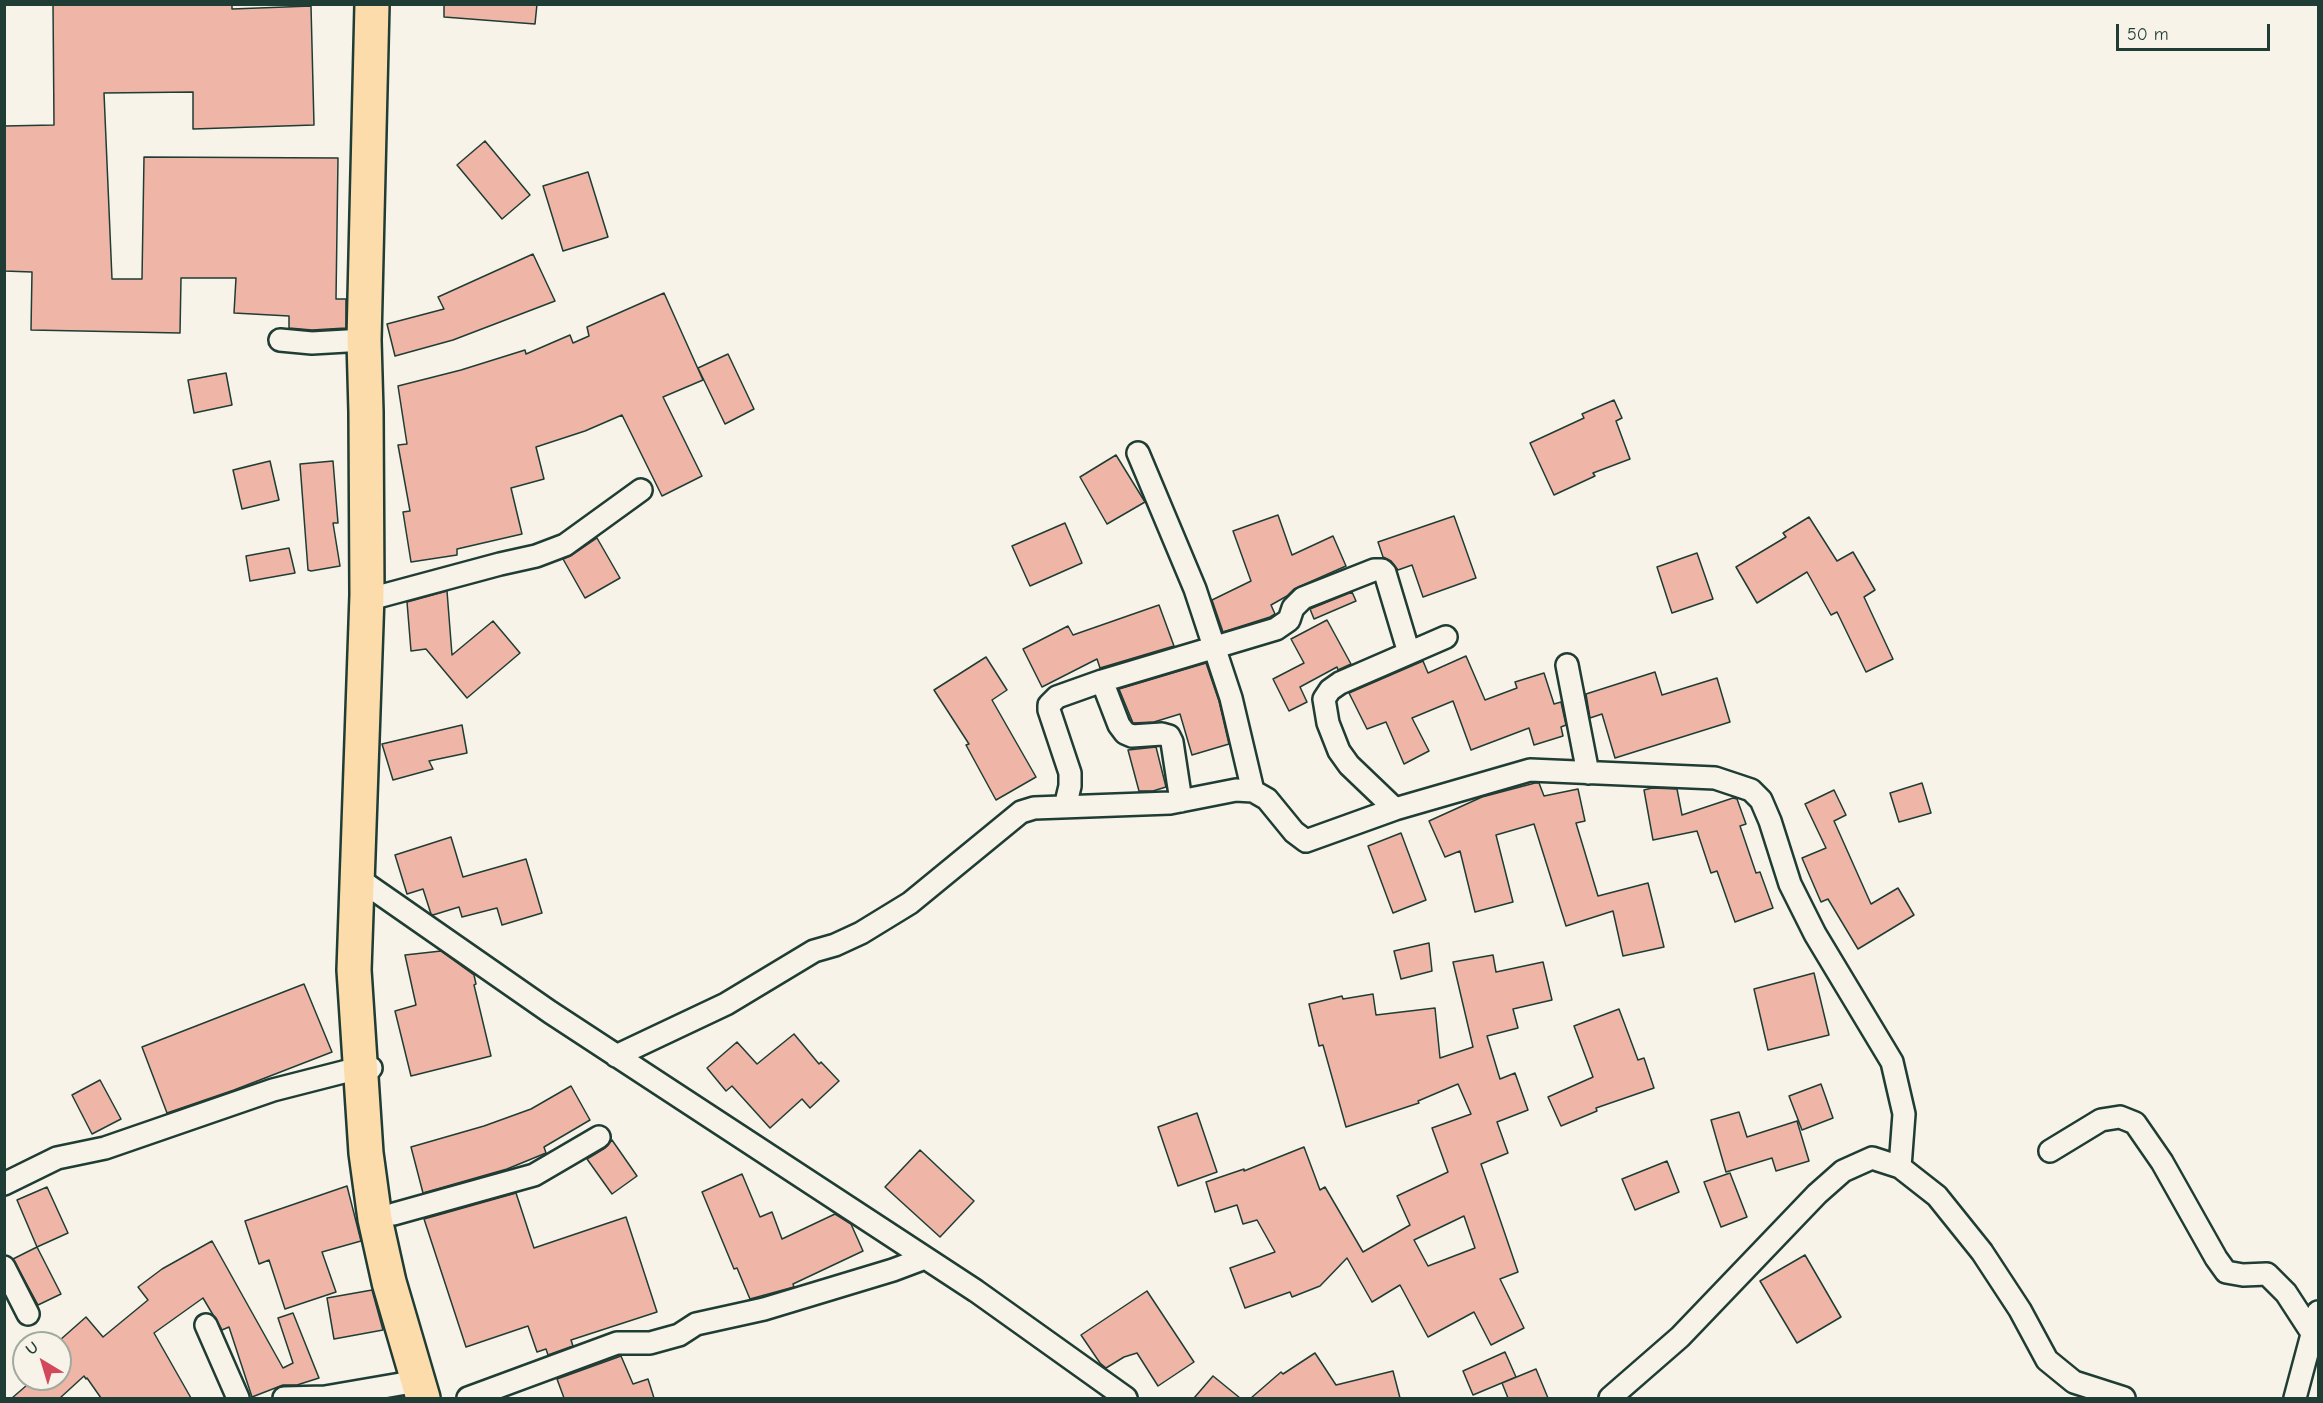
<!DOCTYPE html>
<html>
<head>
<meta charset="utf-8">
<style>
  body { margin:0 }
  #map { position:relative; width:2323px; height:1403px; overflow:hidden; background:#f7f3e8; font-family:"Comic Neue",sans-serif }
  canvas { display:block }
  .frame { position:absolute; inset:0; border:6px solid #1f3d34; pointer-events:none }
  .north { position:absolute; left:12px; top:1331px; width:60px; height:60px; box-sizing:border-box; background:#f7f3e8; border:2px solid #a1aaa0; border-radius:50%; rotate:322deg; font-size:16px; font-weight:700; line-height:24px; text-align:center; color:#1f3d34 }
  .north::after { content:''; display:block; margin:auto; width:21px; height:27px; background:#d1495b; clip-path:polygon(50% 0,100% 100%,50% 72%,0 100%) }
  .scale { position:absolute; left:2116px; top:24px; width:154px; height:27px; box-sizing:border-box; border:3px solid #1f3d34; border-top:0; padding-left:8px; font-size:18px; line-height:21px; white-space:nowrap; color:#1f3d34; -webkit-text-stroke:4px #f7f3e8; paint-order:stroke }
</style>
</head>
<body>
<div id="map">
<canvas width="2323" height="1403"></canvas>
<div class="frame"></div>
<div class="north">U</div>
<div class="scale">50 m</div>
</div>
<script>
const ctx = document.querySelector('canvas').getContext('2d');
ctx.lineJoin = 'round';
function paint(path, color) {
  ctx.fillStyle = color;
  ctx.fill(path, 'evenodd');
}
function shape(rows) {
  const path = new Path2D();
  for (const r of rows) {
    path.moveTo(r[0], r[1]);
    for (let i = 2; i < r.length; i += 2) path.lineTo(r[i], r[i + 1]);
  }
  return path;
}
function stroke(path, color, width, dash) {
  ctx.strokeStyle = color;
  ctx.lineWidth = width;
  ctx.lineCap = dash ? 'butt' : 'round';
  ctx.setLineDash(dash || []);
  ctx.stroke(path);
}
const building = shape([
  [53,4,232,4,232,9,311,6,314,125,193,129,193,92,104,93,112,279,142,279,144,157,338,158,336,299,346,299,346,328,312,330,289,328,289,316,234,313,236,278,181,278,180,333,31,330,32,272,4,271,4,126,54,125,53,4],
  [444,4,537,4,535,24,444,17,444,4],
  [485,141,530,195,502,219,457,165,485,141],
  [588,172,608,237,563,251,543,186,588,172],
  [533,254,555,301,453,340,395,356,387,324,444,309,438,297,533,254],
  [664,293,703,380,663,397,702,476,662,496,622,415,585,431,536,447,544,479,511,488,522,534,457,549,457,555,411,562,403,512,410,511,398,445,407,444,398,386,461,370,525,350,526,354,570,335,573,343,589,336,587,327,664,293],
  [728,354,754,409,725,424,698,368,728,354],
  [226,373,232,405,194,413,188,380,226,373],
  [1614,400,1622,418,1616,421,1630,459,1593,473,1595,476,1554,495,1530,443,1584,418,1582,414,1614,400],
  [1116,455,1145,502,1107,524,1080,477,1116,455],
  [270,461,279,500,242,509,233,470,270,461],
  [333,461,338,523,333,523,340,566,311,571,308,570,300,464,333,461],
  [1278,515,1292,555,1333,536,1346,566,1294,589,1287,596,1271,605,1275,614,1270,617,1223,632,1212,600,1251,581,1233,531,1278,515],
  [1454,516,1476,578,1423,597,1412,565,1398,570,1391,561,1383,557,1378,542,1454,516],
  [1809,517,1837,561,1853,552,1875,590,1864,597,1893,659,1866,672,1837,612,1831,615,1807,572,1757,603,1736,567,1786,537,1783,533,1809,517],
  [1065,523,1082,563,1030,586,1012,546,1065,523],
  [597,538,620,578,585,598,563,559,572,555,597,538],
  [289,548,295,573,250,581,246,556,289,548],
  [1697,553,1713,599,1672,613,1657,567,1697,553],
  [447,591,452,655,493,621,520,653,467,698,426,649,411,651,407,602,447,591],
  [1352,592,1356,601,1314,619,1310,609,1352,592],
  [1159,605,1174,646,1100,668,1097,659,1042,687,1023,649,1068,626,1073,635,1159,605],
  [1327,620,1351,664,1338,670,1337,667,1300,687,1307,702,1289,711,1273,679,1304,663,1291,639,1327,620],
  [1466,656,1485,700,1517,688,1515,682,1544,673,1554,704,1561,702,1566,725,1561,727,1563,736,1534,745,1529,728,1471,750,1453,701,1412,718,1429,751,1404,764,1386,722,1367,729,1349,693,1423,661,1428,673,1466,656],
  [986,657,1007,690,992,700,1036,777,996,800,966,745,969,744,934,690,986,657],
  [1206,663,1219,701,1229,744,1192,755,1180,714,1154,722,1133,723,1119,689,1206,663],
  [1655,672,1662,695,1717,678,1730,722,1615,758,1602,714,1590,718,1586,694,1655,672],
  [462,725,467,753,429,761,433,769,393,780,382,744,462,725],
  [1156,747,1166,787,1153,791,1139,791,1128,750,1156,747],
  [1535,783,1539,783,1544,796,1578,789,1585,821,1576,823,1598,896,1648,883,1664,947,1623,956,1613,911,1566,926,1534,824,1496,835,1513,902,1475,912,1460,851,1445,857,1429,821,1482,797,1535,783],
  [1922,783,1931,813,1899,822,1890,793,1922,783],
  [1652,788,1677,789,1682,815,1733,798,1737,799,1746,824,1740,826,1756,873,1760,872,1773,908,1735,922,1717,871,1711,873,1697,831,1653,840,1644,790,1652,788],
  [1834,790,1846,815,1834,821,1871,904,1898,888,1914,915,1858,949,1828,899,1821,902,1802,858,1826,848,1805,804,1834,790],
  [1401,833,1426,900,1393,913,1368,846,1401,833],
  [451,837,463,877,526,859,542,913,502,925,497,908,462,917,459,907,433,915,431,914,423,889,407,894,395,855,451,837],
  [1429,943,1432,971,1401,979,1394,951,1429,943],
  [441,951,474,975,476,984,474,985,491,1056,411,1076,395,1011,416,1005,405,955,441,951],
  [1493,955,1496,972,1543,962,1552,1000,1513,1009,1518,1028,1487,1036,1500,1079,1515,1073,1528,1110,1497,1122,1508,1153,1481,1164,1518,1272,1500,1279,1524,1328,1491,1345,1474,1312,1428,1337,1400,1285,1372,1302,1347,1258,1320,1286,1292,1297,1290,1292,1245,1308,1230,1268,1275,1252,1257,1220,1243,1224,1237,1205,1215,1212,1206,1182,1244,1169,1244,1171,1304,1147,1320,1190,1325,1187,1363,1252,1410,1225,1397,1196,1448,1172,1432,1128,1471,1114,1458,1084,1418,1101,1419,1103,1346,1127,1323,1045,1319,1046,1309,1004,1342,996,1343,999,1373,994,1376,1015,1435,1008,1440,1058,1473,1047,1453,962,1493,955],
  [1464,1216,1475,1248,1428,1266,1414,1240,1464,1216],
  [1814,973,1829,1035,1768,1050,1754,989,1814,973],
  [304,984,332,1052,234,1090,167,1113,142,1047,304,984],
  [1619,1009,1638,1060,1644,1058,1654,1088,1596,1108,1597,1111,1561,1126,1548,1097,1593,1077,1574,1026,1619,1009],
  [794,1034,819,1064,821,1062,839,1081,810,1108,802,1099,770,1128,732,1086,726,1091,707,1068,737,1042,757,1064,794,1034],
  [100,1080,121,1119,92,1134,72,1095,100,1080],
  [1821,1084,1833,1118,1802,1130,1789,1096,1821,1084],
  [571,1086,590,1120,544,1147,546,1153,507,1169,423,1193,411,1147,484,1126,531,1109,571,1086],
  [1739,1112,1747,1137,1797,1121,1809,1161,1776,1171,1772,1158,1726,1172,1711,1120,1739,1112],
  [1197,1113,1217,1172,1178,1186,1158,1127,1197,1113],
  [612,1140,637,1176,612,1194,587,1159,605,1148,612,1140],
  [920,1150,974,1201,940,1237,885,1187,920,1150],
  [1667,1161,1679,1192,1635,1210,1622,1179,1667,1161],
  [1730,1173,1747,1217,1721,1227,1704,1182,1730,1173],
  [742,1174,760,1217,772,1212,782,1239,835,1214,851,1224,863,1251,793,1284,794,1287,750,1299,737,1268,734,1269,702,1192,742,1174],
  [347,1186,361,1241,322,1252,336,1292,285,1309,269,1260,259,1264,245,1221,347,1186],
  [47,1187,68,1233,37,1247,17,1200,47,1187],
  [516,1193,534,1248,626,1217,657,1312,571,1340,573,1346,548,1355,546,1349,537,1352,528,1326,466,1347,424,1219,516,1193],
  [212,1241,283,1368,293,1363,278,1318,293,1313,319,1378,297,1385,283,1385,252,1397,229,1327,222,1330,203,1298,154,1333,191,1398,101,1398,87,1378,86,1379,84,1376,60,1398,12,1398,34,1379,60,1379,60,1340,86,1317,103,1337,148,1300,138,1287,162,1269,212,1241],
  [37,1247,61,1294,38,1305,13,1259,37,1247],
  [1805,1255,1841,1317,1797,1343,1760,1281,1805,1255],
  [372,1290,383,1330,334,1339,327,1298,372,1290],
  [1147,1291,1194,1362,1158,1386,1137,1353,1124,1357,1106,1368,1100,1363,1081,1335,1147,1291],
  [1505,1352,1516,1377,1473,1395,1463,1371,1505,1352],
  [1315,1353,1336,1385,1393,1371,1400,1398,1251,1398,1281,1372,1283,1374,1315,1353],
  [621,1356,633,1384,648,1379,654,1398,564,1398,557,1379,621,1356],
  [1536,1369,1548,1398,1508,1398,1502,1383,1536,1369],
  [1213,1376,1240,1398,1194,1398,1213,1376]
]);
paint(building, '#efb5a7');
stroke(building, '#1f3d34', 1.5);
const street = shape([
  [280,340,312,343,364,340],
  [1138,453,1195,589,1231,698,1253,791],
  [381,596,500,564,536,556,565,545,641,490],
  [1567,665,1588,773],
  [1102,681,1276,629,1289,620,1293,608,1303,598,1374,570,1382,570,1385,573,1409,653],
  [1065,807,1070,786,1070,773,1049,710,1049,705,1057,697,1102,681,1119,725,1125,733,1132,736,1162,734,1169,736,1172,742,1181,801],
  [1395,809,1349,765,1339,751,1328,723,1324,699,1330,690,1340,683,1446,637],
  [356,879,369,886,550,1012,976,1291,1126,1398],
  [616,1056,726,1004,814,951,835,945,861,933,910,903,1021,812,1034,808,1170,803,1236,790,1253,791,1267,799,1294,832,1306,841,1395,809,1530,770,1715,778,1751,790,1761,800,1770,821,1790,884,1815,934,1892,1062,1904,1114,1900,1167],
  [2050,1151,2101,1120,2120,1117,2135,1123,2162,1162,2216,1258,2226,1272,2243,1275,2267,1274,2286,1293,2312,1333],
  [4,1184,57,1158,105,1148,273,1090,359,1068,371,1068],
  [394,1214,534,1175,599,1137],
  [4,1267,28,1314],
  [206,1325,238,1398],
  [284,1398,325,1397,418,1381],
  [468,1398,617,1343,650,1343,679,1335,696,1324,764,1309,893,1270,925,1258],
  [1610,1398,1680,1337,1817,1194,1843,1171,1872,1158,1900,1167,1937,1196,1982,1252,2020,1310,2047,1360,2074,1382,2124,1398],
  [2295,1398,2318,1312]
]);
const highway = shape([
  [372,4,364,340,366,412,367,595,354,970,366,1153,375,1219,389,1282,423,1398]
]);
stroke(street, '#1f3d34', 26);
stroke(highway, '#1f3d34', 38);
stroke(street, '#f7f3e8', 21);
stroke(highway, '#fddcac', 33);
</script>
</body>
</html>
